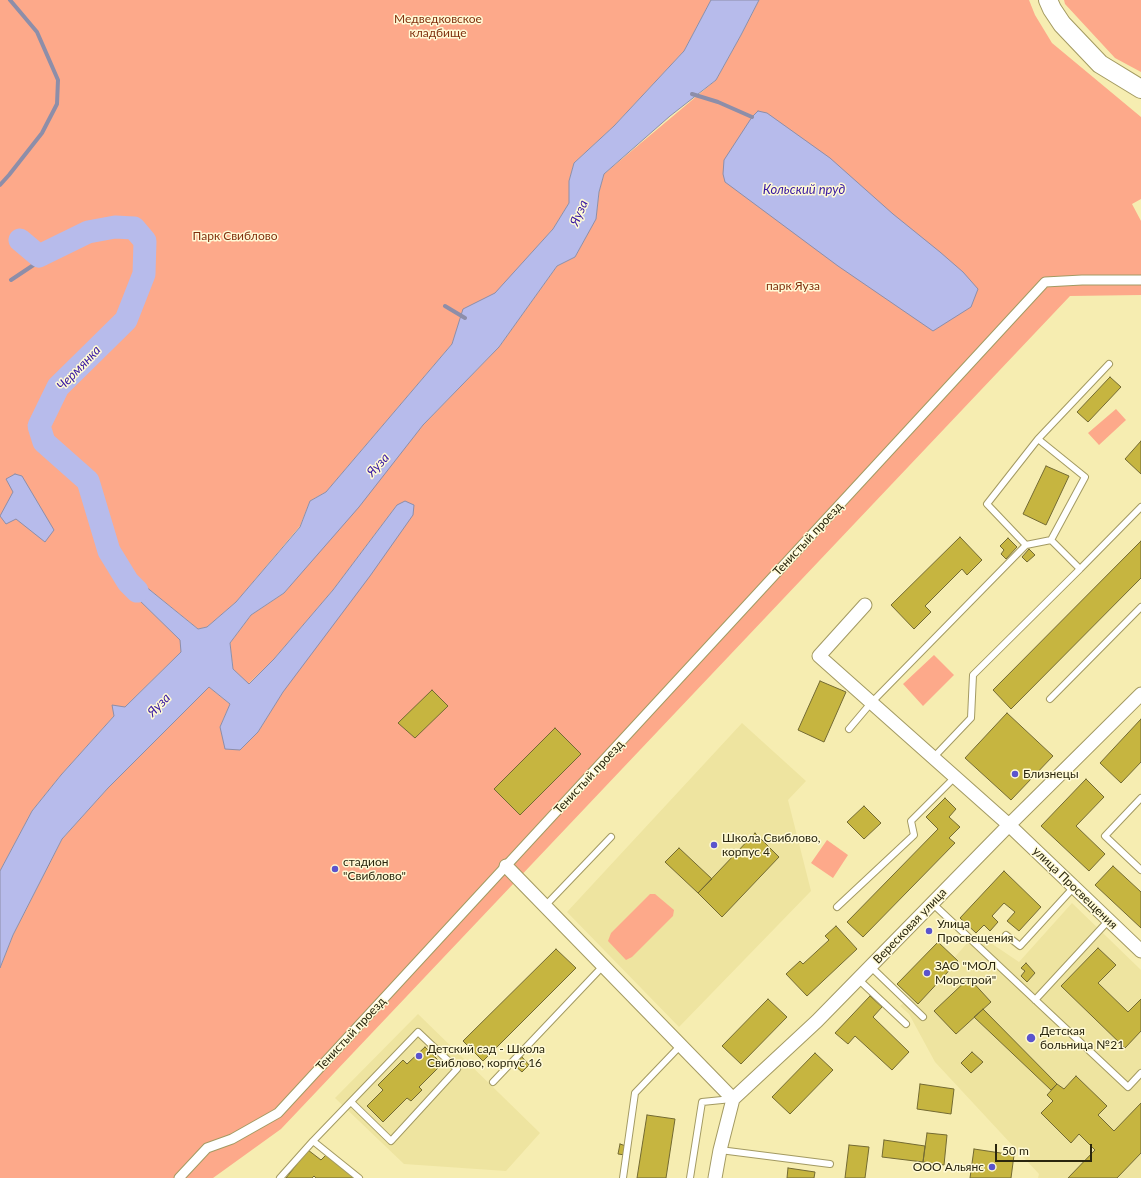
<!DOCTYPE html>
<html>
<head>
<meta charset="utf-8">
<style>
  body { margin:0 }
  #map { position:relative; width:1141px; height:1178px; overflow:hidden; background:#f6edb1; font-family:Lato,sans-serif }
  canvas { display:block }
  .scale { position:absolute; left:995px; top:1144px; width:97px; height:18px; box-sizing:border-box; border:2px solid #2a260e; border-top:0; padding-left:5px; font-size:12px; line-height:14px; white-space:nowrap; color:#2a260e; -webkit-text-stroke:3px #fffad6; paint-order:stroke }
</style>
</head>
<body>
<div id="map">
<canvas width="1141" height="1178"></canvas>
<div class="scale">50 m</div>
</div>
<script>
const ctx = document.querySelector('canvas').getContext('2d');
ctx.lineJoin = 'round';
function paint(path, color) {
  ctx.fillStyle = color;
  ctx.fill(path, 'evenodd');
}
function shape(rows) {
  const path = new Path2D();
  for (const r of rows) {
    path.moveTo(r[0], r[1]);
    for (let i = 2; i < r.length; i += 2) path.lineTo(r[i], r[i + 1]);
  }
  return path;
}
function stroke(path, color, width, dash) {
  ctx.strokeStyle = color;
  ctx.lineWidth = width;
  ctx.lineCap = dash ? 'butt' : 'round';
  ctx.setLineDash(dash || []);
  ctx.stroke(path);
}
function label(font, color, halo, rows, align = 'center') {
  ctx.font = font + ' Lato,sans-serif';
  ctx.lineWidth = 3;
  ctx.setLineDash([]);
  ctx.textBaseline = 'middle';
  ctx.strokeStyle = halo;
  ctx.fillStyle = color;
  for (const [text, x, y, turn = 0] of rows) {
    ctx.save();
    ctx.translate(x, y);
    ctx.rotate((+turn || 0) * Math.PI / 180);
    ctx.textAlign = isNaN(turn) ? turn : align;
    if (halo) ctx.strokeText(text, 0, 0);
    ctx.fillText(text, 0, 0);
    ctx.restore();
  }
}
paint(shape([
  [742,723,806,781,788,800,811,891,679,1027,567,912],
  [1072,903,1141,970,1141,1178,1038,1178,1039,1174,935,1062,909,1014,900,1006,910,997,918,1003,958,962,954,958,976,933,1019,962],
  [418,1014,540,1133,506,1171,404,1164,335,1098]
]), '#eee4a0');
paint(shape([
  [0,0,711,0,684,51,614,126,574,163,569,181,569,203,553,229,495,294,464,309,452,344,326,492,310,501,300,526,236,602,207,627,198,629,145,586,114,556,135,596,181,640,181,652,125,707,114,716,61,775,32,811,0,871],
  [759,0,1029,0,1035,15,1052,43,1141,117,1141,199,1132,204,1141,221,1141,295,1070,296,281,1129,213,1178,0,1178,0,968,13,935,62,839,108,788,209,687,230,704,220,727,258,732,397,505,333,590,274,659,248,684,233,669,230,643,251,615,284,593,423,425,499,347,557,266,575,257,596,218,599,192,604,174,716,80,741,35],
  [1064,0,1141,0,1141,72,1115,58,1065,4],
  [1116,409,1126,420,1099,445,1088,433],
  [934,655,954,675,923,706,903,684],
  [827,840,848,855,833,878,811,863],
  [650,894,655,894,674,910,673,916,632,957,626,960,608,941,611,933]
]), '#fda98a');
const water = shape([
  [711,0,759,0,741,35,716,80,670,116,604,174,599,192,596,219,575,257,557,266,499,347,423,425,359,507,284,593,251,615,230,643,233,669,249,684,274,659,333,590,397,505,405,501,414,505,413,515,370,576,283,692,258,732,240,750,225,749,220,727,230,704,209,687,108,788,62,839,13,935,0,968,0,871,32,811,61,775,114,716,112,705,125,707,181,652,180,640,135,596,112,555,145,586,198,629,207,627,236,602,300,527,310,501,326,492,452,344,463,309,495,293,553,229,569,203,569,181,574,163,614,126,684,51,711,0],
  [758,111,767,113,830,158,893,214,940,252,963,272,978,289,971,307,933,331,838,266,725,182,723,174,724,160,752,117,758,111],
  [15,474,22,476,54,530,45,542,16,519,6,524,0,516,13,492,6,479,15,474]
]);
paint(water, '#b7bbeb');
stroke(water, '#8d8ea9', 1);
stroke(shape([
  [692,94,718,102,752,117],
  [0,185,9,175,42,133,57,104,58,80,37,32,10,0],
  [11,280,35,264,39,256],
  [445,306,465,318]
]), '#8d8ea9', 4);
stroke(shape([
  [20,240,39,256,88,232,115,227,134,228,145,241,144,274,126,320,58,387,39,426,44,442,88,481,109,551,128,582,137,591]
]), '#b7bbeb', 23);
const building = shape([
  [1110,377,1121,387,1088,422,1077,412,1110,377],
  [1141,441,1141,474,1125,459,1141,441],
  [1046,466,1069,476,1046,525,1023,514,1046,466],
  [960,537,982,560,967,575,962,569,925,606,931,612,914,629,891,605,960,537],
  [1008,538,1017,547,1006,559,1001,554,1004,550,1000,546,1008,538],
  [1141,541,1141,578,1011,709,993,690,1141,541],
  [1029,549,1035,555,1027,562,1022,557,1029,549],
  [820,681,846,692,824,742,798,730,820,681],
  [432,690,448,706,415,738,398,723,432,690],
  [1007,713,1053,756,1011,800,965,758,1007,713],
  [1141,719,1141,762,1121,783,1100,763,1141,719],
  [555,728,581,754,520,815,494,789,555,728],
  [1086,779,1104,797,1076,826,1105,854,1089,871,1041,826,1086,779],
  [945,798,956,809,949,817,960,827,949,838,955,843,863,937,847,922,938,829,926,817,945,798],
  [864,806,881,823,864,839,847,822,864,806],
  [755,833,779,857,722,917,698,893,755,833],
  [679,848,712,879,698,893,665,862,679,848],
  [1113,866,1141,892,1141,928,1095,885,1113,866],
  [1004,871,1041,907,1019,931,1007,921,1015,912,1004,903,992,916,998,922,990,931,984,925,976,933,960,918,1004,871],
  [836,926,857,949,807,996,786,974,800,961,803,964,829,940,825,936,836,926],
  [938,942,958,961,918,1004,897,984,938,942],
  [1098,948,1116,965,1098,983,1128,1012,1141,999,1141,1031,1125,1048,1061,986,1098,948],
  [556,949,576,968,483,1061,463,1041,556,949],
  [1026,963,1035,973,1027,982,1021,976,1025,971,1021,968,1026,963],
  [969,978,991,1002,956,1034,934,1011,969,978],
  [870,996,882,1007,873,1017,909,1052,892,1070,855,1036,848,1044,835,1033,870,996],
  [768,999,787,1017,741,1064,722,1046,768,999],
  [983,1009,1057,1084,1051,1090,974,1017,983,1009],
  [425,1047,442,1064,419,1087,422,1090,411,1101,407,1098,383,1122,367,1106,383,1090,378,1085,403,1060,407,1064,425,1047],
  [972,1052,983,1062,971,1073,961,1063,972,1052],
  [815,1053,833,1070,790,1114,772,1097,815,1053],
  [522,1057,529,1065,522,1072,514,1065,522,1057],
  [1076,1076,1107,1106,1098,1115,1114,1131,1141,1103,1141,1153,1117,1178,1068,1178,1095,1150,1079,1134,1071,1143,1041,1113,1053,1101,1047,1095,1057,1084,1064,1089,1076,1076],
  [920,1084,954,1089,951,1114,917,1109,920,1084],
  [647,1115,675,1119,666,1178,637,1178,647,1115],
  [927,1133,947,1135,944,1165,923,1162,927,1133],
  [884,1140,925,1146,923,1162,882,1157,884,1140],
  [620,1144,626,1146,625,1155,618,1154,620,1144],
  [849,1145,869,1147,865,1178,845,1178,849,1145],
  [974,1149,1014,1155,1011,1178,970,1178,974,1149],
  [308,1150,321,1160,326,1155,354,1178,316,1178,314,1176,312,1178,286,1178,308,1150],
  [788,1168,815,1172,814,1178,787,1178,788,1168]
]);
paint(building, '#c6b540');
stroke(building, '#736a32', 1);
const service = shape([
  [1038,439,1109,364],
  [1026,545,987,504,1038,439,1085,477,1051,540],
  [1080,569,1141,507],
  [1050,699,1141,607],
  [849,729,871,703,1026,545,1051,540,1080,569,973,675,971,718,933,758],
  [1141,798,1105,836,1141,870],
  [932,903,1128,1087,1141,1073],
  [545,906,611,837],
  [837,907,914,835,911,821,955,777],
  [1006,935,1020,946,1074,887],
  [870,966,923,1017],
  [858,979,906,1024],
  [1035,1000,1109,920],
  [493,1082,603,966],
  [313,1141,418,1032,457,1069,391,1141,351,1102],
  [720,1150,830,1164],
  [280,1178,313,1141,359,1178],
  [623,1178,635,1093,681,1045],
  [690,1178,702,1102,732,1099]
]);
const pedestrian = shape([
  [179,1178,207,1148,232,1139,278,1113,1045,282,1082,280,1141,280]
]);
const minor = shape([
  [865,605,819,656,1009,825,1141,951],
  [506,866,733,1099],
  [715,1178,720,1150,733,1099,817,1021,1009,825,1141,694]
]);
const secondary = shape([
  [1048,0,1052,9,1062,24,1100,64,1141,89]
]);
stroke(service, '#a39a62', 8);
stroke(pedestrian, '#a39a62', 11);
stroke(minor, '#a39a62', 15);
stroke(secondary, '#a39a62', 20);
stroke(service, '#fff', 6);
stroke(pedestrian, '#fff', 9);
stroke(minor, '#fff', 13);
stroke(secondary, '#fff', 18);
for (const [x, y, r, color] of [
  [1015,774,4,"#5b54cd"],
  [714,845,4,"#5b54cd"],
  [335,869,4,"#5b54cd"],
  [929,931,4,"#5b54cd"],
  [927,973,4,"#5b54cd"],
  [1031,1038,5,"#5b54cd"],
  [419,1056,4,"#5b54cd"],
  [992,1167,4,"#5b54cd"]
]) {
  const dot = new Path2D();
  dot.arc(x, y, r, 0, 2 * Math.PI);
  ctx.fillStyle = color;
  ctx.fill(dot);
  stroke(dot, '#fffad6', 1.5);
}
label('12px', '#81300e', '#fffad6', [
  ["Медведковское",438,19],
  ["кладбище",438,33],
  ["Парк Свиблово",235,236],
  ["парк Яуза",793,286]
]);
label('12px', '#2a260e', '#fffad6', [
  ["Тенистый проезд",808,539,-47],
  ["Тенистый проезд",589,777,-47],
  ["улица Просвещения",1075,888,44],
  ["Вересковая улица",910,926,-46],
  ["Тенистый проезд",351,1034,-47]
]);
label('12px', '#2a260e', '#fffad6', [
  ["Близнецы",1023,774],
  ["Школа Свиблово,",722,838],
  ["корпус 4",722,852],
  ["стадион",343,862],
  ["\"Свиблово\"",343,876],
  ["Улица",937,924],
  ["Просвещения",937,938],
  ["ЗАО \"МОЛ",935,966],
  ["Морстрой\"",935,980],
  ["Детская",1040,1031],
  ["больница №21",1040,1045],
  ["Детский сад - Школа",427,1049],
  ["Свиблово, корпус 16",427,1063],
  ["ООО Альянс",984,1167,"right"]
], 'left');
label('italic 13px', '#3717a2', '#fffad6', [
  ["Кольский пруд",804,190],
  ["Яуза",579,213,-67],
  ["Чермянка",79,368,-46],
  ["Яуза",378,465,-48],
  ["Яуза",159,705,-46]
]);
</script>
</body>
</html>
